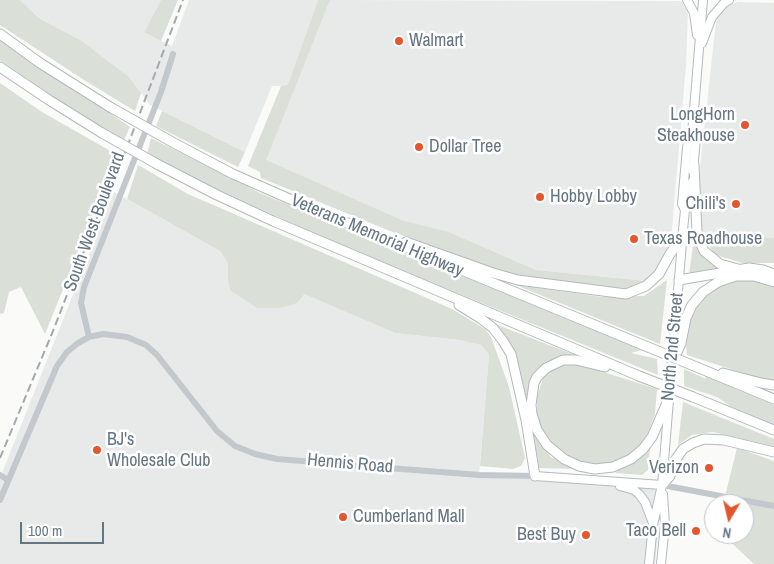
<!DOCTYPE html>
<html>
<head>
<meta charset="utf-8">
<style>
  body { margin:0 }
  #map { position:relative; width:774px; height:564px; overflow:hidden; background:#fafaf8; font-family:"Archivo Narrow",sans-serif }
  canvas { display:block }
  .north { position:absolute; left:704px; top:494px; width:50px; height:50px; box-sizing:border-box; background:#fff; border:1px solid #c1c8cd; border-radius:50%; rotate:189deg; font-size:14px; font-weight:700; line-height:20px; text-align:center; color:#657683 }
  .north::after { content:''; display:block; margin:auto; width:18px; height:22px; background:#e4572e; clip-path:polygon(50% 0,100% 100%,50% 72%,0 100%) }
  .scale { position:absolute; left:20px; top:522px; width:84px; height:22px; box-sizing:border-box; border:2px solid #657683; border-top:0; padding-left:6px; font-size:15px; line-height:18px; white-space:nowrap; color:#657683; -webkit-text-stroke:4px #fff; paint-order:stroke }
</style>
</head>
<body>
<div id="map">
<canvas width="774" height="564"></canvas>
<div class="north">N</div>
<div class="scale">100 m</div>
</div>
<script>
const ctx = document.querySelector('canvas').getContext('2d');
ctx.lineJoin = 'round';
function paint(path, color) {
  ctx.fillStyle = color;
  ctx.fill(path, 'evenodd');
}
function shape(rows) {
  const path = new Path2D();
  for (const r of rows) {
    path.moveTo(r[0], r[1]);
    for (let i = 2; i < r.length; i += 2) path.lineTo(r[i], r[i + 1]);
  }
  return path;
}
function stroke(path, color, width, dash) {
  ctx.strokeStyle = color;
  ctx.lineWidth = width;
  ctx.lineCap = dash ? 'butt' : 'round';
  ctx.setLineDash(dash || []);
  ctx.stroke(path);
}
function label(font, color, halo, rows, align = 'center') {
  ctx.font = font + ' "Archivo Narrow",sans-serif';
  ctx.lineWidth = 5;
  ctx.setLineDash([]);
  ctx.textBaseline = 'middle';
  ctx.strokeStyle = halo;
  ctx.fillStyle = color;
  for (const [text, x, y, turn = 0] of rows) {
    ctx.save();
    ctx.translate(x, y);
    ctx.rotate((+turn || 0) * Math.PI / 180);
    ctx.textAlign = isNaN(turn) ? turn : align;
    if (halo) ctx.strokeText(text, 0, 0);
    ctx.fillText(text, 0, 0);
    ctx.restore();
  }
}
paint(shape([
  [20,0,161,0,144,32,172,46,189,0,318,0,288,86,272,86,245,152,150,105,129,77,82,41,39,18],
  [330,0,681,1,688,12,686,65,671,241,663,267,647,281,536,270,449,232,402,220,265,160],
  [738,2,774,3,774,238,693,232,716,21,720,12,729,5],
  [114,192,220,251,228,263,228,279,304,294,395,333,459,340,481,345,489,354,479,475,662,485,655,564,0,564,0,478]
]), '#e8e9e9');
paint(shape([
  [0,0,20,0,39,18,82,41,129,77,141,93,135,111,84,80,0,25],
  [161,0,178,0,161,41,144,32],
  [318,0,330,0,266,160,402,220,449,232,536,270,647,281,626,289,589,286,513,274,478,265,464,257,390,231,261,178,260,172,248,166,281,86,288,85],
  [0,37,130,127,124,140,78,114,0,60],
  [0,83,42,112,114,153,95,209,45,334,21,287,9,292,4,313,0,314],
  [162,111,245,152,238,167,156,126],
  [151,138,260,193,642,350,631,353,657,359,658,375,342,246,190,177,147,154],
  [138,165,188,194,452,309,485,329,491,337,509,387,525,458,521,466,513,469,480,466,489,354,481,345,459,340,395,333,304,294,297,303,280,308,257,308,230,290,228,279,228,263,220,251,127,199],
  [705,233,774,238,774,263,742,263,713,254],
  [694,239,705,259,717,268,689,274],
  [667,280,660,344,516,285,602,297,644,296],
  [732,280,754,280,774,286,774,381,768,381,687,355,686,345,692,309,710,292],
  [495,324,575,355,545,362,532,377,525,402,512,345],
  [575,363,657,389,655,414,644,443,631,455,610,465,585,465,554,450,542,434,537,416,537,397,543,378,554,367],
  [684,369,706,379,705,376,774,405,774,424,730,406,717,397,684,386],
  [683,402,774,439,774,446,712,432,692,435,678,445],
  [533,431,551,457,577,469,539,468],
  [650,448,648,470,642,475,615,473],
  [737,448,774,461,774,564,754,564,722,534,744,534,744,504,723,504]
]), '#dadfd7');
const major = shape([
  [687,0,694,13,697,35],
  [702,43,712,17,724,3,729,0],
  [692,134,696,139,693,171],
  [685,210,682,204,686,159,688,138,692,134,703,0],
  [535,476,662,485],
  [620,486,634,490,639,494,645,502,653,523],
  [649,564,653,525,662,485,683,230,685,210,689,205,692,182],
  [661,564,665,524,663,494]
]);
const highway = shape([
  [0,34,40,63,110,107],
  [0,67,49,100,102,133],
  [174,143,233,174,292,200,648,347],
  [157,164,217,195,273,221,639,376],
  [694,165,697,232,700,242,704,251,720,264,738,269],
  [406,242,493,273,518,280,626,294,646,286,659,274,670,254,682,238],
  [679,280,749,268,763,270,774,274],
  [459,305,480,318,493,328,503,341,511,354,526,420,535,476],
  [672,364,681,343,686,318,692,305,703,292,718,282,736,276,754,276,774,282],
  [605,367,576,360,563,360,546,368,537,377,534,383,531,405,532,414,537,430,547,445,564,459,579,466,595,469,613,467,631,459,643,449,652,437,669,398],
  [699,368,774,399],
  [723,373,761,383,774,385],
  [693,397,774,430],
  [662,485,670,476,676,459,683,449,693,443,704,439,724,440,774,452]
]);
stroke(major, '#b5babe', 10);
stroke(highway, '#b4b9bd', 11);
stroke(shape([
  [89,337,81,303,84,287,161,92,173,54],
  [0,475,8,480],
  [662,485,774,506],
  [0,500,57,366,67,352,78,343,89,337,103,334,127,337,146,345,157,355,217,431,235,446,255,454,277,459,389,468,479,475,535,476]
]), '#c3c8cc', 6);
stroke(major, '#fff', 8);
stroke(highway, '#fff', 9);
stroke(shape([
  [0,458,53,331,100,210,116,176,183,0]
]), '#a2aab0', 2, [8, 4]);
const highwayBridge = shape([
  [110,107,174,143],
  [102,133,157,164],
  [648,347,699,368],
  [639,376,693,397]
]);
stroke(highwayBridge, '#b4b9bd', 11, []);
stroke(highwayBridge, '#fff', 9);
for (const [x, y, r, color] of [
  [399,41,5,"#e4572e"],
  [745,125,5,"#e4572e"],
  [419,147,5,"#e4572e"],
  [540,197,5,"#e4572e"],
  [736,204,5,"#e4572e"],
  [634,239,5,"#e4572e"],
  [97,450,5,"#e4572e"],
  [709,468,5,"#e4572e"],
  [343,517,5,"#e4572e"],
  [696,531,5,"#e4572e"],
  [586,535,5,"#e4572e"]
]) {
  const dot = new Path2D();
  dot.arc(x, y, r, 0, 2 * Math.PI);
  ctx.fillStyle = color;
  ctx.fill(dot);
  stroke(dot, '#fff', 2);
}
label('18px', '#657683', '#fff', [
  ["Walmart",409,41],
  ["LongHorn",735,115,"right"],
  ["Steakhouse",735,136,"right"],
  ["Dollar Tree",429,147],
  ["Hobby Lobby",550,197],
  ["Chili's",726,204,"right"],
  ["Texas Roadhouse",644,239],
  ["BJ's",107,440],
  ["Wholesale Club",107,461],
  ["Verizon",699,468,"right"],
  ["Cumberland Mall",353,517],
  ["Taco Bell",686,531,"right"],
  ["Best Buy",576,535,"right"]
], 'left');
label('18px', '#657683', '#fff', [
  ["South West Boulevard",95,222,-70],
  ["Veterans Memorial Highway",377,236,23],
  ["North 2nd Street",673,347,-85],
  ["Hennis Road",350,464,5]
]);
</script>
</body>
</html>
